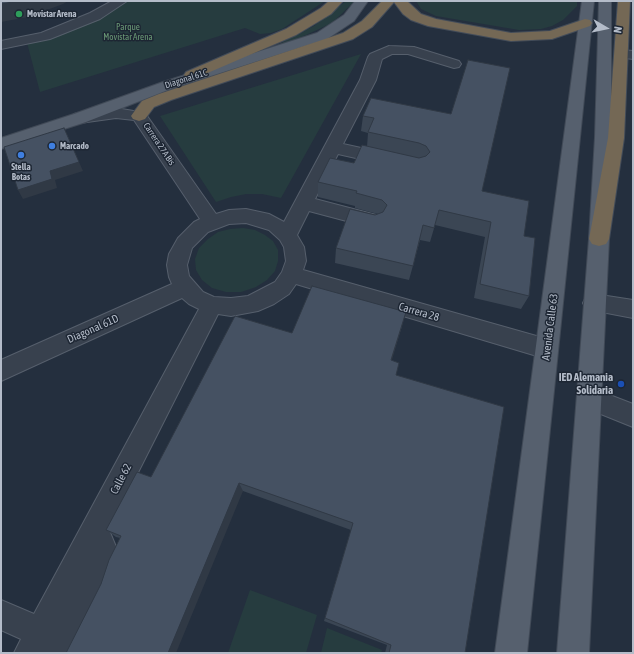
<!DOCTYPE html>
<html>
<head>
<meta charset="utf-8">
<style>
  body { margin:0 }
  #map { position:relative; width:634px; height:654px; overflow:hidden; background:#242f3e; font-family:"Asap Condensed",sans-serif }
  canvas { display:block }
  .frame { position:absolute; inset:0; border:2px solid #b4bcc9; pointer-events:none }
  .north { position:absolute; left:586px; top:8px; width:40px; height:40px; -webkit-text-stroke:3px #1d2633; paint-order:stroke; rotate:99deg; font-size:11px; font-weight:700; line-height:16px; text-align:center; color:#b4bcc9 }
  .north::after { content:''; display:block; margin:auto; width:14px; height:18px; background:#b4bcc9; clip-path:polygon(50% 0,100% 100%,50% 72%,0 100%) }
</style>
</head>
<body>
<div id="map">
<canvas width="634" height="654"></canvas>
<div class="frame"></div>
<div class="north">N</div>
</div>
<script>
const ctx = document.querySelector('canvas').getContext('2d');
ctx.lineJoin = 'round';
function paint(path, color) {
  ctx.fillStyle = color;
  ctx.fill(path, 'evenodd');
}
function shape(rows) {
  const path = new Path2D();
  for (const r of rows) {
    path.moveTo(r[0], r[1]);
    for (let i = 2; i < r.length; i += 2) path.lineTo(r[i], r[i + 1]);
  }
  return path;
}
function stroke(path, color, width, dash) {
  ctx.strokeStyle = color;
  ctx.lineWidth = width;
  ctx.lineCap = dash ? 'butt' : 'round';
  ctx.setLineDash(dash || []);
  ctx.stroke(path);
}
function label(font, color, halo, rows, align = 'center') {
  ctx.font = font + ' "Asap Condensed",sans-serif';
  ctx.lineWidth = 3;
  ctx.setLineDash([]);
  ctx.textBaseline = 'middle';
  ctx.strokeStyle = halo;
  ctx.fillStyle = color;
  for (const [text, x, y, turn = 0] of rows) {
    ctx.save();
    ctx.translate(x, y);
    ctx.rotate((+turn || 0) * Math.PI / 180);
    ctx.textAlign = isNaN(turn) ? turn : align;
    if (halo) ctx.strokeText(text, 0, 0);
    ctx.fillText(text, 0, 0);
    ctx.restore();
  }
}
paint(shape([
  [118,1,325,1,282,29,271,33,260,34,245,28,40,92,26,39,43,34],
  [346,1,355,1,332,23,293,41,275,46,314,26],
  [416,1,577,1,577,6,563,20,552,26,541,29,519,30,436,16,421,9],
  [361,54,281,198,262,194,246,194,231,197,216,202,160,116],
  [243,228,255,230,265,235,273,241,278,250,278,261,275,271,267,280,256,287,241,292,226,292,212,288,202,280,196,270,195,259,199,248,208,239,218,232,230,229],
  [250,590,317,615,306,653,228,653],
  [327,628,382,650,381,653,321,653]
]), '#263c3f');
const minor = shape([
  [112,1,127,1,100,19,50,39,1,49,1,41,41,33,90,13,112,1],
  [389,46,414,47,459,61,461,64,459,67,454,68,408,54,392,54,382,59,376,80,343,144,393,155,396,159,393,163,387,165,338,154,315,199,380,216,383,221,380,226,373,228,309,211,297,235,304,247,306,261,303,270,547,339,555,342,558,349,555,356,547,359,296,284,289,294,274,304,258,311,231,316,218,314,109,530,119,554,118,566,111,587,78,653,14,653,21,639,1,630,1,600,34,614,199,309,189,304,182,298,1,381,1,360,172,284,169,277,167,265,169,254,178,238,194,222,200,219,134,120,116,118,80,123,74,122,72,118,74,114,80,113,116,108,145,113,216,214,229,210,246,209,269,214,284,222,360,80,368,57,370,54,389,46],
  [246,223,269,230,280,240,284,247,286,261,282,272,275,282,248,296,231,298,214,297,203,292,189,276,187,265,192,248,208,232,229,224,246,223],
  [622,50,633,51,633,59,617,57,615,54,617,51,622,50],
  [594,294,633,300,633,318,586,309,583,303,586,297,594,294],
  [589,387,633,404,633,427,581,406,577,398,581,390,589,387]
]);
const major = shape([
  [355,1,368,1,354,21,327,39,173,88,86,122,1,149,1,138,74,114,163,82,317,33,344,15,355,1],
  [582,1,594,1,527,653,495,653,582,1],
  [599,1,611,1,611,137,609,239,589,653,557,653,589,239,595,137,599,1]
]);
const highway = shape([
  [329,1,343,1,331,14,296,35,196,78,191,79,186,78,184,75,186,72,286,29,321,8,329,1],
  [382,1,407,1,421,14,436,19,511,33,550,31,585,19,590,20,592,23,590,26,552,39,511,41,428,26,411,20,403,14,394,2,372,27,353,39,171,100,154,107,145,119,139,121,133,119,131,116,142,101,159,94,343,33,362,21,382,1],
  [618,1,630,1,624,138,609,239,606,244,599,246,592,244,589,239,608,138,618,1]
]);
stroke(minor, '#565f6c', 2);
stroke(major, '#414a57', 2);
stroke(highway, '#434c59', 2);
paint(minor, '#38414e');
paint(major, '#56606e');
paint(highway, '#746855');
paint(shape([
  [371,98,482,191,524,236,529,296,521,309,474,298,485,237,435,225,430,242,420,240,409,280,335,263,336,248,375,215,378,214,355,208,355,206,318,197,318,182,354,163,367,147,368,133,361,131,363,116],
  [402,326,391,361,465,653,385,653,387,645,324,621,351,530,243,491,101,584,120,538,116,537,106,530,151,477,292,333]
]), '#3b4654');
paint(shape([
  [19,1,68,1,63,4,28,17,1,22,1,4],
  [64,128,83,171,55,180,57,188,23,199,18,190,50,171],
  [406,312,402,326,388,373,391,360],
  [239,483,243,491,176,653,168,653]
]), '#303945');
const building = shape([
  [1,1,19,1,1,4,1,1],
  [468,60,510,68,482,191,529,201,524,236,535,238,529,296,480,284,491,222,439,210,434,228,423,225,413,266,336,248,350,209,375,215,383,212,387,205,382,200,356,193,357,191,318,182,330,158,354,163,362,145,419,158,426,156,430,152,426,146,419,143,368,132,374,118,363,116,371,98,451,114,468,60],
  [64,128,79,162,50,171,52,179,18,190,4,147,64,128],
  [312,286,406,312,391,360,399,363,396,375,504,407,465,653,389,653,391,645,325,618,353,523,239,483,168,653,66,653,101,584,109,560,121,536,106,530,137,472,151,477,235,316,292,333,312,286]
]);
paint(building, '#455162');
stroke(building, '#303945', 1);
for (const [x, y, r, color] of [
  [19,14,4,"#2e9e5b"],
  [52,146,4,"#3f7fe0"],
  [21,155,4,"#3f7fe0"],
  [621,384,4,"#1a4fb4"]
]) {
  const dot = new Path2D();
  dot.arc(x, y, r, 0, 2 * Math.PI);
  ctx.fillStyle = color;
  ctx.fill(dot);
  stroke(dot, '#1d2633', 1.5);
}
label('bold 9px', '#b4bcc9', '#1d2633', [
  ["Movistar Arena",27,14],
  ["Marcado",60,146],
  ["Stella",21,167,"center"],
  ["Botas",21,177,"center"]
], 'left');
label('9px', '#6b9a76', '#1d2633', [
  ["Parque",128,27],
  ["Movistar Arena",128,37]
]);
label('9px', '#b4bcc9', '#1d2633', [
  ["Diagonal 61C",186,79,-18],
  ["Carrera 27A Bis",159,144,56]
]);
label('11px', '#b4bcc9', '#1d2633', [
  ["Carrera 28",419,312,16],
  ["Avenida Calle 63",550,327,-83],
  ["Diagonal 61D",93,329,-24],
  ["Calle 62",121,479,-62]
]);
label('bold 11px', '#b4bcc9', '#1d2633', [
  ["IED Alemania",613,378],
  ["Solidaria",613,391]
], 'right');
</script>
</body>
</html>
